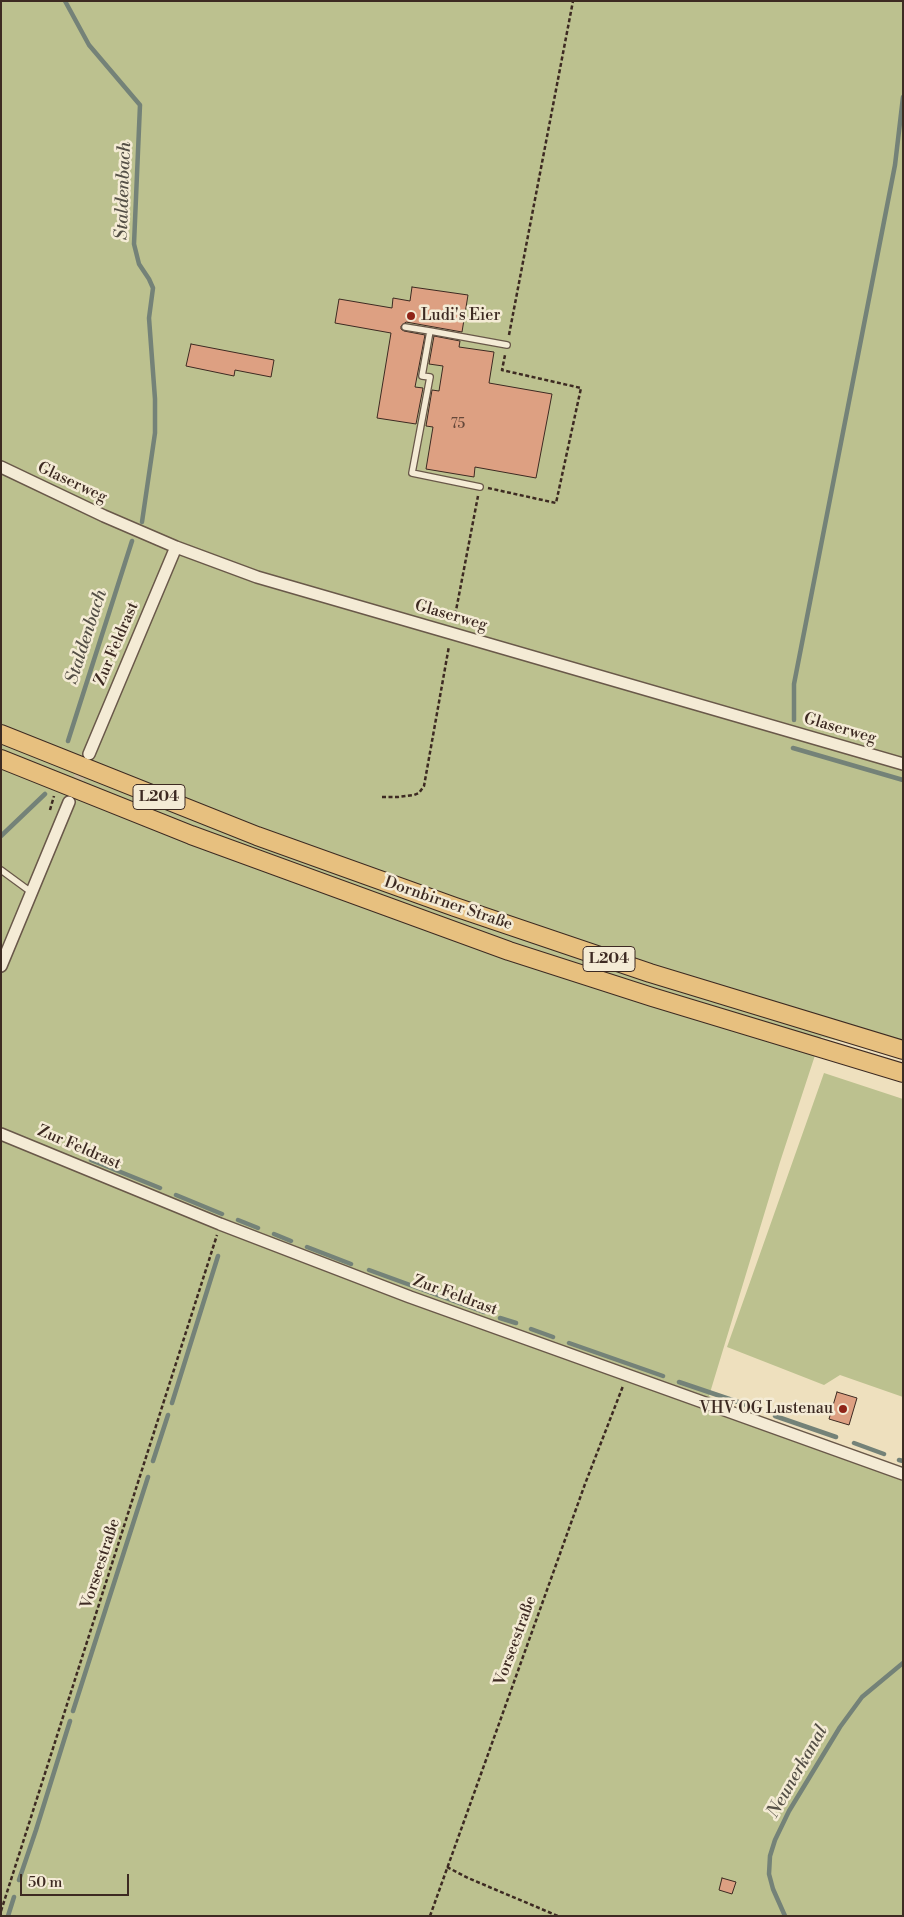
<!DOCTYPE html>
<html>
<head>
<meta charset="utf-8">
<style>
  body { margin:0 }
  #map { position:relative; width:904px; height:1917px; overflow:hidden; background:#eee0be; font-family:"Libre Bodoni",serif }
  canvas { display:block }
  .frame { position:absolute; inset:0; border:2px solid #3d2a22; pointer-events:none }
  .scale { position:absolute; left:20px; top:1874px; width:109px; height:22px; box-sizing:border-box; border:2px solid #3d2a22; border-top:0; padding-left:6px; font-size:15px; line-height:18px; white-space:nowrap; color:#3d2a22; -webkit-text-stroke:4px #f4ebd5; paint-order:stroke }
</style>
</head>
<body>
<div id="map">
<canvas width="904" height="1917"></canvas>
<div class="frame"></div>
<div class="scale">50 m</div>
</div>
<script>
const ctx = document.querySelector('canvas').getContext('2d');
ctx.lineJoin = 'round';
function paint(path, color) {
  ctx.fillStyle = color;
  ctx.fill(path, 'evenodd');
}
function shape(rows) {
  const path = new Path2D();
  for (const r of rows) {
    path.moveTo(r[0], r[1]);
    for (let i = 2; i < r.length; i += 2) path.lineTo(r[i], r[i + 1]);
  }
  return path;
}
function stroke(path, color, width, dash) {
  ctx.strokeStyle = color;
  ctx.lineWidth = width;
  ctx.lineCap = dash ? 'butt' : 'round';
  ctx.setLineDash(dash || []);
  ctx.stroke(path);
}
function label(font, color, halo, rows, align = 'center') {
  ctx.font = font + ' "Libre Bodoni",serif';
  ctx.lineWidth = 5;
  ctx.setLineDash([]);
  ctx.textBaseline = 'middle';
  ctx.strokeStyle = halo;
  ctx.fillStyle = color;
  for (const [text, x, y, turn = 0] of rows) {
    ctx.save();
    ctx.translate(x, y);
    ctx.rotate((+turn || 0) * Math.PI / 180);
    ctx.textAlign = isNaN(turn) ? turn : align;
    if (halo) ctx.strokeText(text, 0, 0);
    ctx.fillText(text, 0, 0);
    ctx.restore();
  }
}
paint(shape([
  [1,1,903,1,903,1055,821,1037,780,1162,709,1396,804,1443,903,1481,903,1916,1,1916],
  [824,1073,903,1099,903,1397,840,1375,824,1385,727,1347]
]), '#bcc18f');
stroke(shape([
  [65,1,89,45,140,105,134,244,139,264,149,279,153,288,149,318,155,399,155,433,142,522],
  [794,720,794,684,895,165,903,97],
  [68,741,132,541],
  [793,748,903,780],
  [1,836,45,794],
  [91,1160,160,1188],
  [176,1195,222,1214],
  [238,1220,258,1228],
  [274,1234,291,1241],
  [307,1247,351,1264],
  [369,1270,484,1312],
  [500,1318,516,1323],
  [531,1329,553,1337],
  [569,1343,663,1376],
  [679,1382,747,1405],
  [172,1403,218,1256],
  [775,1416,836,1437],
  [854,1443,884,1454],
  [899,1460,903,1461],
  [153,1461,168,1415],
  [73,1711,148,1477],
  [19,1880,36,1830,70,1721],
  [8,1916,14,1897],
  [785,1916,773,1889,769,1874,770,1856,775,1840,789,1811,840,1727,862,1697,903,1663]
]), '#748278', 4.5);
const building = shape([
  [412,287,468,295,462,332,406,322,401,326,401,329,404,331,425,335,415,387,423,388,416,424,377,418,391,333,335,323,339,299,392,308,393,298,410,301,412,287],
  [434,336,460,341,459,347,494,352,489,383,552,394,536,478,475,467,474,477,426,469,433,427,426,426,432,390,439,391,443,366,429,364,434,336],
  [191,344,274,360,271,377,235,370,234,376,186,366,191,344],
  [837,1392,857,1398,849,1425,829,1419,837,1392],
  [722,1878,736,1882,732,1894,719,1890,722,1878]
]);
paint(building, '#dda082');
stroke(building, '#3d2a22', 1);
stroke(shape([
  [72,794,86,761]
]), '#cbbc9f', 11, [11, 5.5]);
const lane = shape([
  [405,327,430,331],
  [480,487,412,473,430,377,422,376,430,331,507,345],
  [1,870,31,892]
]);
const street = shape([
  [1,467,104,516,176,547,257,577,903,764],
  [89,754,176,547],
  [1,966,69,802],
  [1,1134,220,1224,410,1297,903,1474]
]);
const primary = shape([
  [1,734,257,836,455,907,650,973,903,1050],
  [1,759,191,835,509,951,652,997,903,1073]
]);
stroke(lane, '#695849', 8);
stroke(street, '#695849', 14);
stroke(primary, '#3d2a22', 20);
stroke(shape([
  [509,335,573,1],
  [488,488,556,503,581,388,502,370,505,355],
  [454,621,478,496],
  [382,797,398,797,414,795,419,793,424,786,449,646],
  [50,810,54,796],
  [447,1867,468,1878,558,1916],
  [1,1911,217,1235],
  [430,1916,585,1484,623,1386]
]), '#3d2a22', 2.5, [4, 2.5]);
stroke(lane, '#f4ebd5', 5.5);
stroke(street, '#f4ebd5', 11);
stroke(primary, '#e7c07f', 18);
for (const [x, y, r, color] of [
  [411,316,5,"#8f2418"],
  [843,1409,5,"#8f2418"]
]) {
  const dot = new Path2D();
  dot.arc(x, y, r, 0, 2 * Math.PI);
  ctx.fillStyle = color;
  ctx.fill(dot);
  stroke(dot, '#f4ebd5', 2);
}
label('14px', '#65483a', null, [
  ["75",458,425]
]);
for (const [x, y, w] of [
  [159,797,52],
  [609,959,52]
]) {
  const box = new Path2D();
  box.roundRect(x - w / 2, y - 12.5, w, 25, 4);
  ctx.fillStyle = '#f4ebd5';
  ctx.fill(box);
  stroke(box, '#3d2a22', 1);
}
label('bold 15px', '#3d2a22', null, [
  ["L204",159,797],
  ["L204",609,959]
]);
label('16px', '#3d2a22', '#f4ebd5', [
  ["Ludi's Eier",421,316],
  ["VHV OG Lustenau",833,1409,"right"]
], 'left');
label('16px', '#3d2a22', '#f4ebd5', [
  ["Glaserweg",72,483,25],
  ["Glaserweg",451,616,16],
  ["Zur Feldrast",117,644,-67],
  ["Glaserweg",840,729,16],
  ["Dornbirner Straße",448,904,19],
  ["Zur Feldrast",79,1148,23],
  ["Zur Feldrast",455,1296,20],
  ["Vorseestraße",101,1564,-72],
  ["Vorseestraße",516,1641,-70]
]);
label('italic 18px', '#544f46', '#f4ebd5', [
  ["Staldenbach",124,191,-88],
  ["Staldenbach",87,637,-72],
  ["Neunerkanal",798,1772,-60]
]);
</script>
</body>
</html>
